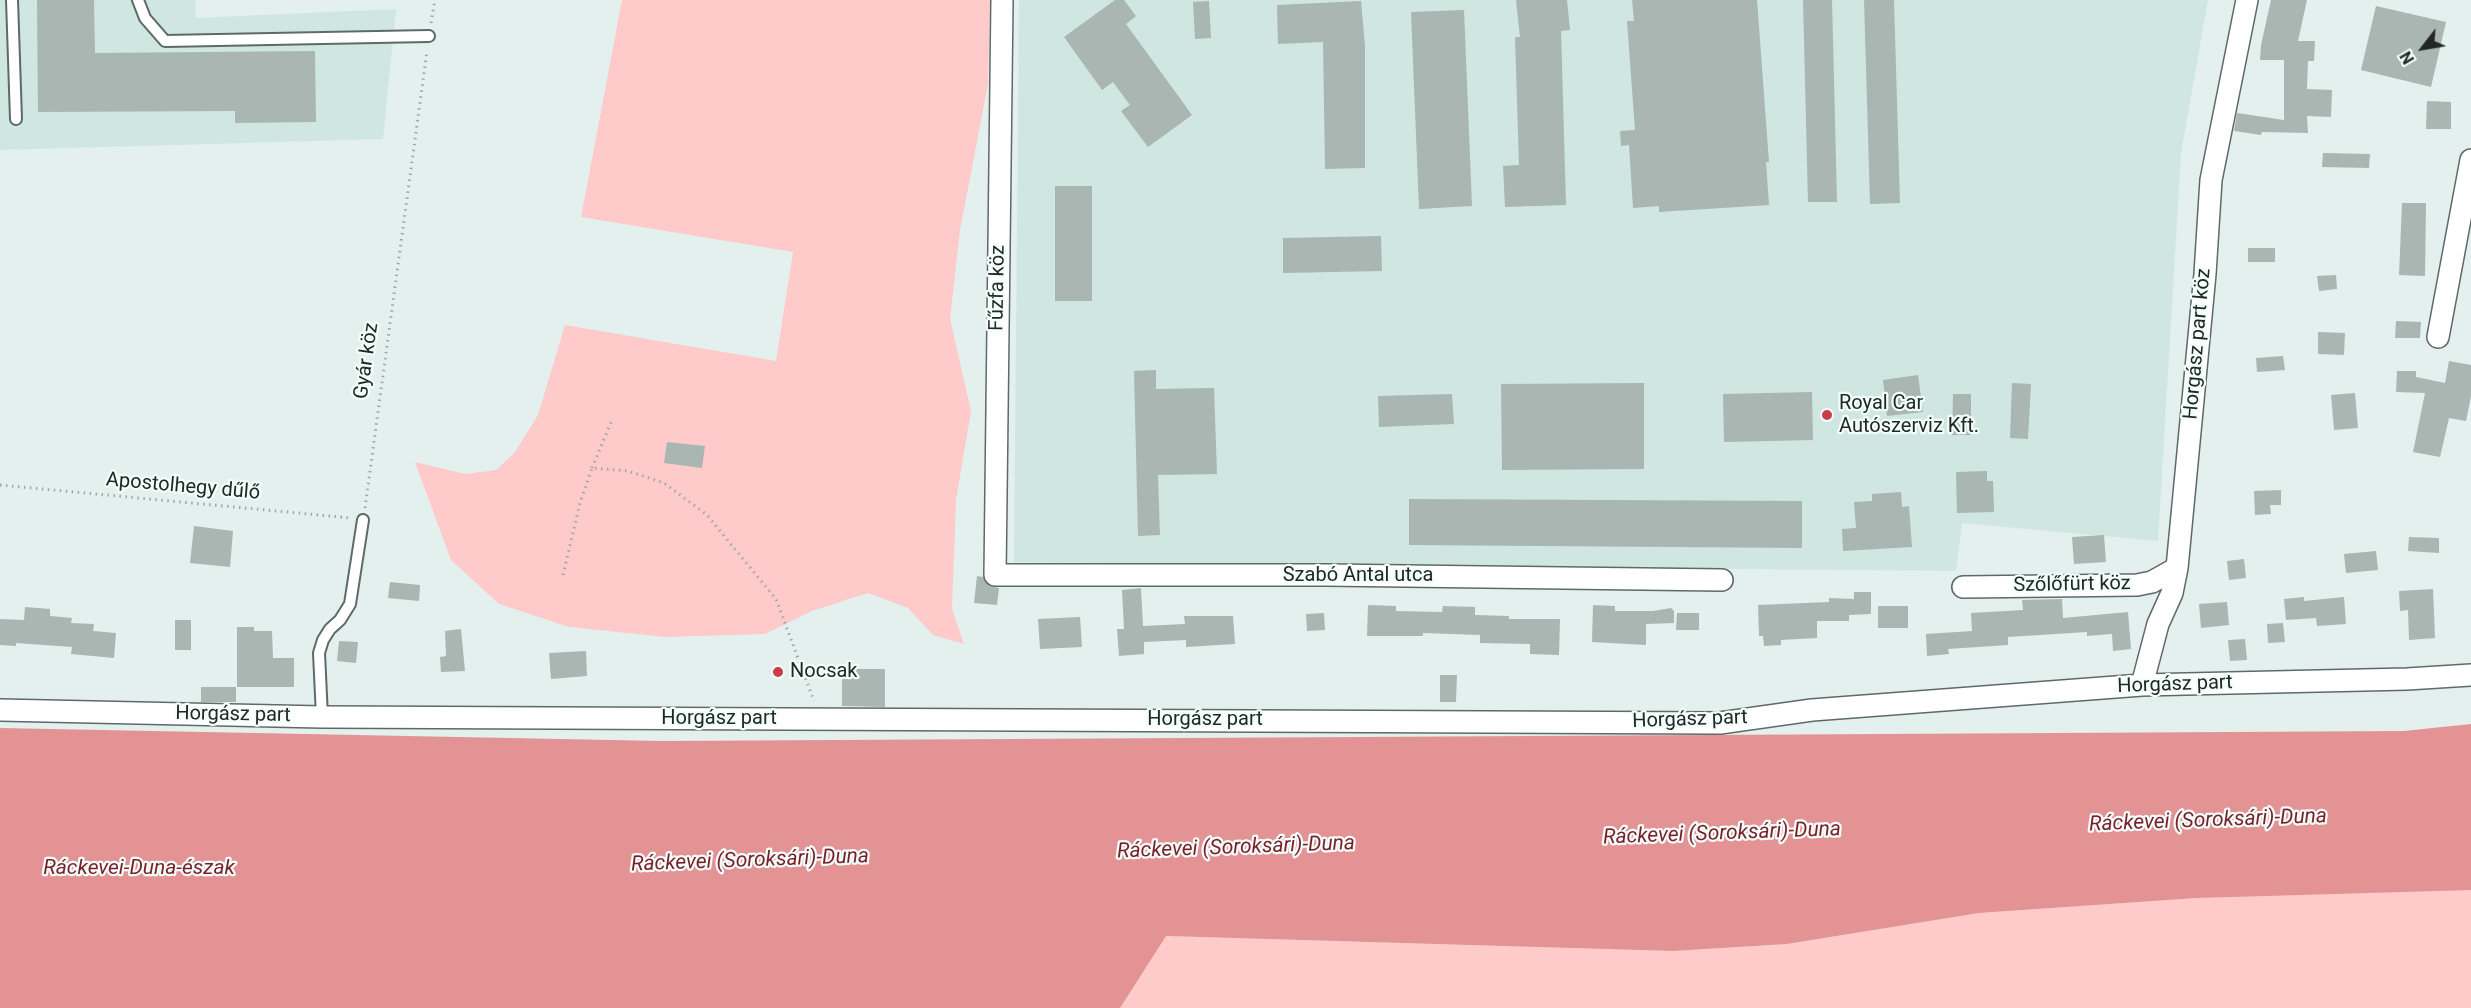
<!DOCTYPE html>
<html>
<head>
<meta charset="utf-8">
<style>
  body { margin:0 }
  #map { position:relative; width:2471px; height:1008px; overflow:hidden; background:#e3f0ed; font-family:Roboto,sans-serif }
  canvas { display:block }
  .north { position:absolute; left:2393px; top:18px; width:60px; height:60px; -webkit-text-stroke:4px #f1fefa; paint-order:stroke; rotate:239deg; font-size:16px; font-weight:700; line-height:24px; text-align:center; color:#222726 }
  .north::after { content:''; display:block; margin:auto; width:21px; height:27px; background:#222726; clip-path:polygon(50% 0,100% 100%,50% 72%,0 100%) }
</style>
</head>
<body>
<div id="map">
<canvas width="2471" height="1008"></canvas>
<div class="north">N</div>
</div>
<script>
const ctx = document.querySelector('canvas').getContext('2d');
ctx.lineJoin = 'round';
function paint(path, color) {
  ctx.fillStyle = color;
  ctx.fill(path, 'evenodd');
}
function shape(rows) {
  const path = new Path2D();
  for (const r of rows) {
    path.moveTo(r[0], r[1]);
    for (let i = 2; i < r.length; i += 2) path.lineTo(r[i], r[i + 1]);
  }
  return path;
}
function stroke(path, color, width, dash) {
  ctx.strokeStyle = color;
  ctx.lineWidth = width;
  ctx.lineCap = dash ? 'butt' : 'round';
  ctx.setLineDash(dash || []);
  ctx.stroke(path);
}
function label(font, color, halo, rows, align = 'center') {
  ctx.font = font + ' Roboto,sans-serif';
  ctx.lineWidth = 4.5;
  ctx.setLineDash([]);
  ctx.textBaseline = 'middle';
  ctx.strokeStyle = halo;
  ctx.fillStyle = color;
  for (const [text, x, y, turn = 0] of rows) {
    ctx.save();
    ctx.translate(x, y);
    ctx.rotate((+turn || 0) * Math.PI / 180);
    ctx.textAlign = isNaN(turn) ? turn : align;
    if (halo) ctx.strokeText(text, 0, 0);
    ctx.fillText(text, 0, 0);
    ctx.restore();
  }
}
paint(shape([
  [0,0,195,0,196,18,396,9,383,139,0,150],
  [1019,0,2208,0,2181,153,2158,541,1962,523,1956,571,1014,562]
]), '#d0e6e0');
paint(shape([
  [622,0,990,0,988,84,960,230,950,319,971,411,956,500,952,609,964,644,933,635,908,608,868,593,812,611,765,634,665,637,569,627,499,604,451,560,415,462,465,474,496,470,515,452,538,415,565,325,776,361,793,252,581,217],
  [2405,890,2471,890,2471,1008,1120,1008,1165,936,1673,951,1787,944,1979,913,2197,898]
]), '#fecaca');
paint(shape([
  [2471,724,2471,890,2197,898,1979,913,1787,944,1673,951,1166,936,1120,1008,0,1008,0,728,662,741,2404,731]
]), '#e39394');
paint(shape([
  [37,0,94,0,95,53,315,51,316,122,235,123,235,111,38,112],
  [1115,0,1124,0,1136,16,1126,24,1192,115,1148,147,1121,111,1130,105,1113,82,1102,90,1064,37],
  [1516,0,1567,0,1570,30,1561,31,1566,205,1505,207,1503,166,1519,165,1515,37,1520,37],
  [1632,0,1757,0,1769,162,1766,162,1769,205,1659,212,1659,206,1633,208,1629,145,1621,146,1620,131,1635,130,1627,21,1634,21],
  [1803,0,1832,0,1837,202,1808,202],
  [1864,0,1894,0,1900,203,1870,204],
  [2271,0,2307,0,2298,41,2315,41,2314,61,2308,61,2307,89,2332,90,2331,117,2307,116,2308,133,2262,132,2261,135,2234,131,2237,113,2284,120,2284,60,2260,60,2261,45],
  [1209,1,1211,38,1195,39,1193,2],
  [1361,1,1365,46,1365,168,1325,169,1323,42,1278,44,1277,5],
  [2376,6,2446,22,2431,87,2361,70],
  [1464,10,1472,206,1419,209,1411,12],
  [2427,101,2451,102,2451,129,2426,129],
  [2323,153,2370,154,2369,168,2322,167],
  [1055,186,1092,186,1092,301,1055,301],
  [2402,203,2426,203,2425,276,2399,275],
  [1381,236,1382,271,1283,273,1283,238],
  [2248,248,2275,248,2275,262,2248,262],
  [2336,275,2337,289,2319,291,2317,276],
  [2396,321,2421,322,2420,338,2395,338],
  [2318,332,2345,333,2344,355,2318,354],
  [2283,356,2285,370,2257,372,2256,358],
  [2449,361,2471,365,2471,396,2466,421,2449,418,2440,457,2413,452,2425,393,2396,392,2397,371,2416,371,2416,377,2445,383],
  [1156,370,1156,389,1214,388,1217,474,1158,475,1160,535,1138,536,1134,371],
  [1918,375,1923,412,1887,416,1883,380],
  [1644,383,1644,469,1502,470,1501,384],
  [2012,383,2031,384,2028,439,2010,438],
  [1812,392,1813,440,1724,442,1723,394],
  [2355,393,2358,428,2334,430,2331,395],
  [1452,394,1454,424,1379,427,1378,396],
  [1953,394,1971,394,1971,435,1952,435],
  [667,442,705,446,702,468,664,463],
  [1987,471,1987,481,1993,481,1994,512,1957,513,1956,472],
  [2281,490,2281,505,2270,505,2271,514,2255,515,2254,491],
  [1901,492,1902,507,1909,506,1912,547,1843,551,1842,529,1856,528,1854,502,1872,501,1872,494],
  [1409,499,1802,501,1802,548,1409,545],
  [194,526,233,531,230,567,190,563],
  [2104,535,2106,562,2074,564,2072,537],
  [2409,537,2439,538,2439,553,2408,551],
  [2376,551,2378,570,2346,573,2344,554],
  [2244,559,2246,578,2229,580,2227,561],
  [977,576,983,577,989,586,999,588,997,605,974,603],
  [390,582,420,585,419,601,388,598],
  [1141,588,1143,626,1185,624,1184,616,1233,616,1235,644,1186,647,1186,640,1144,642,1144,654,1119,656,1117,629,1124,629,1122,590],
  [2433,589,2435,638,2409,640,2408,610,2400,611,2399,591],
  [1854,592,1871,592,1871,614,1849,615,1849,621,1817,621,1817,638,1781,640,1781,645,1764,646,1763,636,1759,636,1758,605,1829,602,1829,598,1854,599],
  [2304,597,2304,601,2344,597,2346,624,2317,626,2316,618,2286,620,2284,599],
  [2062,599,2063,618,2128,612,2131,649,2113,651,2112,634,2087,636,2087,632,2008,637,2008,645,1948,649,1949,654,1927,656,1926,634,1972,631,1971,613,2023,610,2022,600],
  [2227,602,2229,625,2201,628,2199,604],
  [1368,605,1396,606,1396,611,1442,612,1443,606,1475,607,1475,615,1509,616,1509,619,1560,619,1559,655,1530,654,1530,644,1480,643,1480,635,1423,633,1423,636,1367,636],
  [1593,605,1615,606,1615,611,1653,611,1671,608,1674,611,1674,623,1646,624,1646,645,1592,642],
  [1878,606,1908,606,1908,628,1878,628],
  [25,607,50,609,50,616,72,618,71,623,94,624,93,631,116,633,114,658,71,654,72,647,16,643,16,646,0,645,0,619,24,620],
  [1324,613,1325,630,1307,631,1306,614],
  [1677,613,1699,613,1699,630,1676,630],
  [1080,617,1082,647,1040,649,1038,619],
  [175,620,191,620,191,650,175,650],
  [2283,623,2285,642,2268,643,2267,624],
  [237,627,254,627,254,631,272,631,273,658,294,658,294,687,237,687],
  [461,629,465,671,441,672,440,657,446,656,445,631],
  [2245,639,2247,660,2230,661,2228,640],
  [339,641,358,642,356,663,337,661],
  [586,651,587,676,551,679,549,653],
  [842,669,885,669,885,707,842,706],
  [1440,675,1457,675,1456,702,1440,702],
  [201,687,236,687,236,702,201,702]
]), '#a9b6b2');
const service = shape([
  [12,0,16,119],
  [138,0,145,18,165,41,429,36],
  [322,717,319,653,323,640,330,629,340,620,350,604,363,520]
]);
const minor = shape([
  [1002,0,995,575,1326,575,1722,580],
  [2438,337,2471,160],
  [1963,587,2137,585,2152,582,2177,568],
  [2142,685,2158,624,2172,593,2177,568,2205,274,2211,180,2247,0],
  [0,710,322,717,1720,723,1812,710,2142,685,2407,679,2471,675]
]);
stroke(service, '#5e6a67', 14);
stroke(minor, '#5e6a67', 24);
stroke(shape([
  [431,23,435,0],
  [592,468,612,420],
  [0,485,351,518],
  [365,508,427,51],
  [563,575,580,503,592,468,628,471,664,483,707,515,776,599,814,701]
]), '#9ea8a6', 3, [1.5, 4.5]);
stroke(service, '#fff', 10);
stroke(minor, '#fff', 21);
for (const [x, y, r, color] of [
  [1827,415,6,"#cc3c4b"],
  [778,672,6,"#cc3c4b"]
]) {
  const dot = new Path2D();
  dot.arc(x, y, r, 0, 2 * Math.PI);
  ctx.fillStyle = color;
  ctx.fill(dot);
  stroke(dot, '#f1fefa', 2);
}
label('20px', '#222726', '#f1fefa', [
  ["Fűzfa köz",998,288,-89],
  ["Horgász part köz",2198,344,-85],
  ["Gyár köz",367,361,-82],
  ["Apostolhegy dűlő",183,487,5],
  ["Szabó Antal utca",1358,576],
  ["Szőlőfürt köz",2072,585,-1],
  ["Horgász part",2175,685,-2],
  ["Horgász part",233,715,1],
  ["Horgász part",719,719],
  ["Horgász part",1205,720],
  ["Horgász part",1690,720,-2]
]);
label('20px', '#222726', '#f1fefa', [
  ["Royal Car",1839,404],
  ["Autószerviz Kft.",1839,427],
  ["Nocsak",790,672]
], 'left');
label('italic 21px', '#7c1e29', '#f1fefa', [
  ["Ráckevei (Soroksári)-Duna",2208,821,-2],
  ["Ráckevei (Soroksári)-Duna",1722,834,-2],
  ["Ráckevei (Soroksári)-Duna",1236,848,-2],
  ["Ráckevei (Soroksári)-Duna",750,861,-2],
  ["Ráckevei-Duna-észak",139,869]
]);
</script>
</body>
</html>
